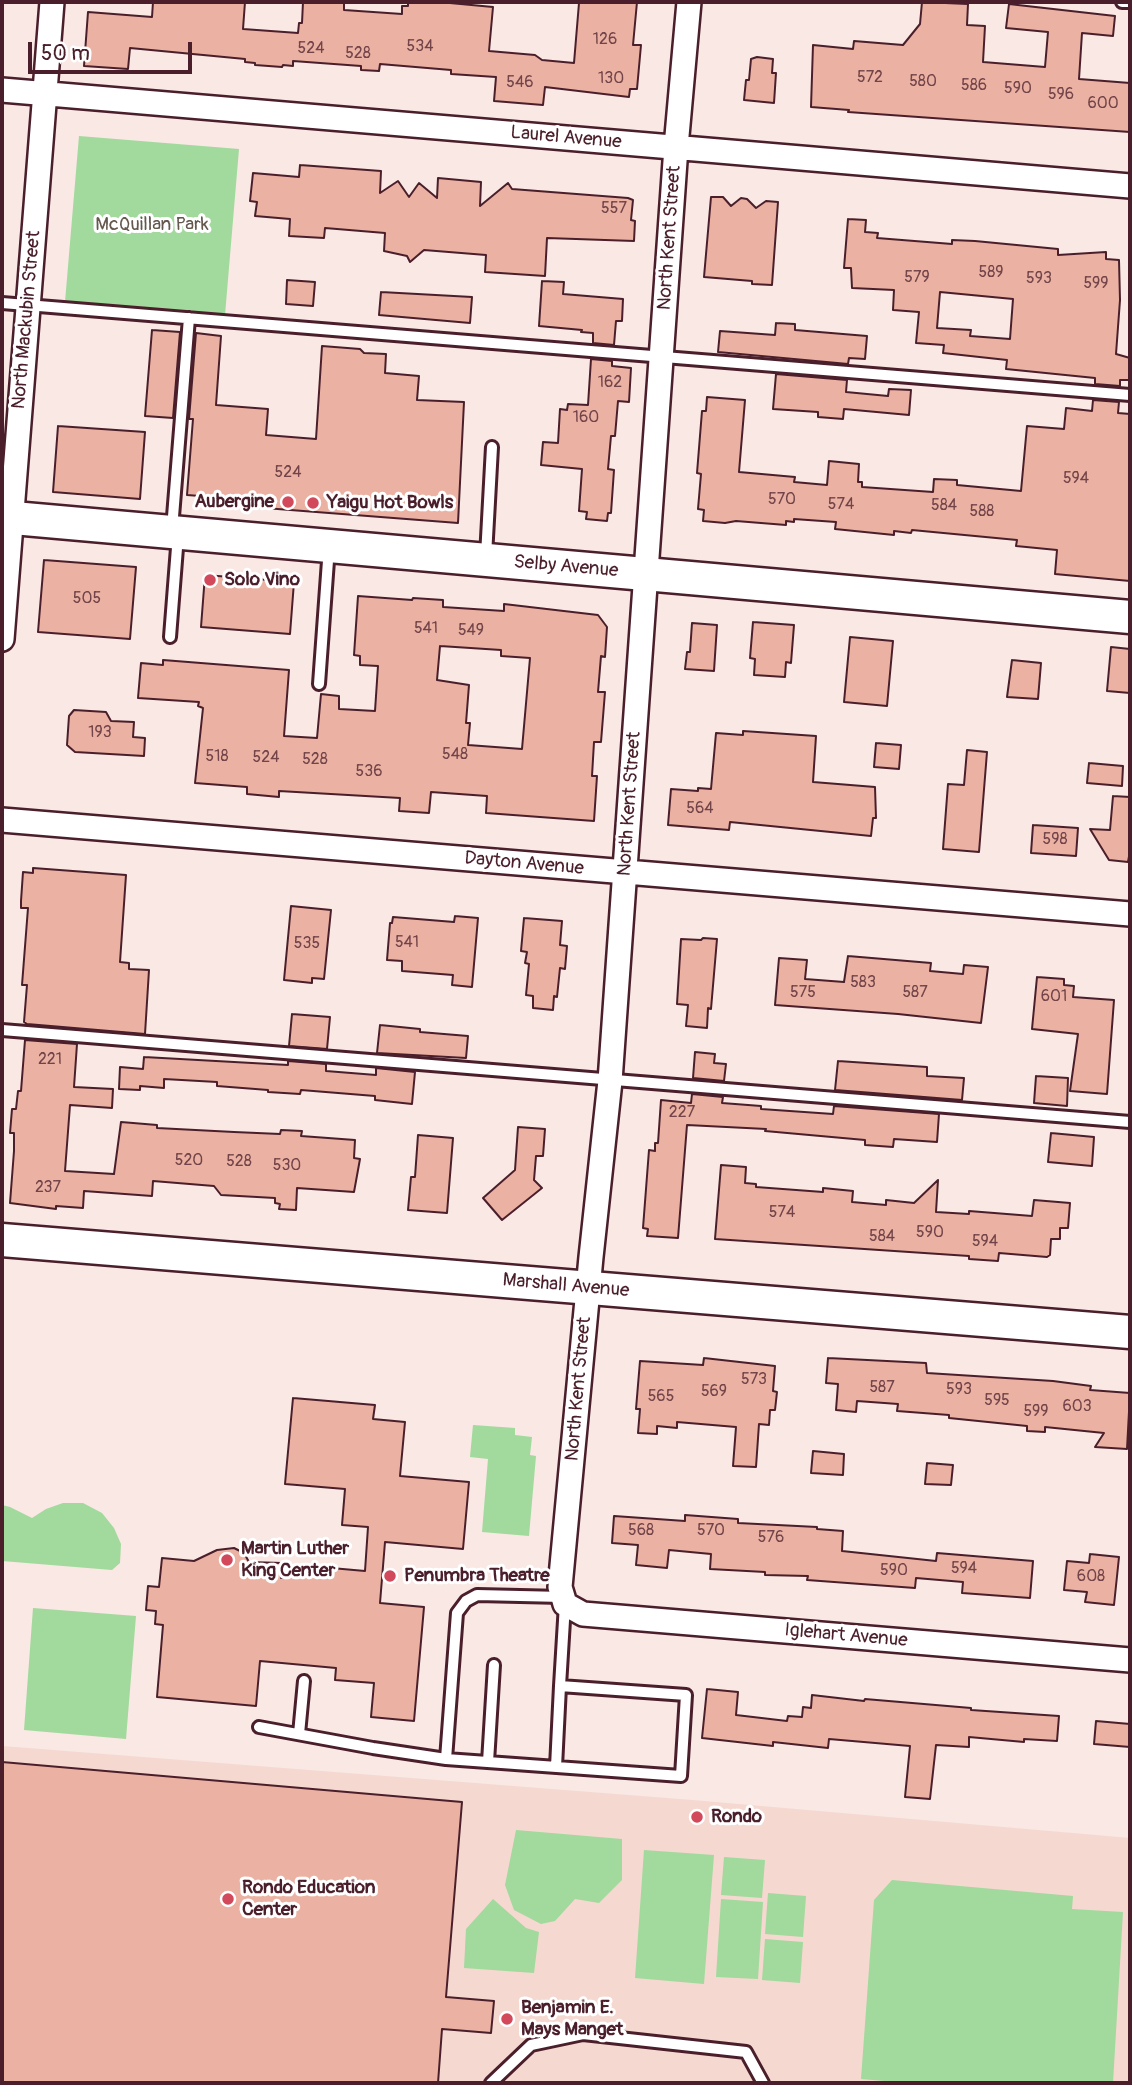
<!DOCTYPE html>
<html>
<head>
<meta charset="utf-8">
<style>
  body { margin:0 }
  #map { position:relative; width:1132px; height:2085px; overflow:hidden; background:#f9e8e3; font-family:Pangolin,sans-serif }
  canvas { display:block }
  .frame { position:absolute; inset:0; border:4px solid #4a1f2b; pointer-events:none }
  .scale { position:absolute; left:28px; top:42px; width:164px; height:32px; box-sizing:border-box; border:4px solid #4a1f2b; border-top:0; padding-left:9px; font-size:21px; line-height:24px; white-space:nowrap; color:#4a1f2b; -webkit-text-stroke:5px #fff; paint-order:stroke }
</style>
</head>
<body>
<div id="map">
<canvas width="1132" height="2085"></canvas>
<div class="frame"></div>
<div class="scale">50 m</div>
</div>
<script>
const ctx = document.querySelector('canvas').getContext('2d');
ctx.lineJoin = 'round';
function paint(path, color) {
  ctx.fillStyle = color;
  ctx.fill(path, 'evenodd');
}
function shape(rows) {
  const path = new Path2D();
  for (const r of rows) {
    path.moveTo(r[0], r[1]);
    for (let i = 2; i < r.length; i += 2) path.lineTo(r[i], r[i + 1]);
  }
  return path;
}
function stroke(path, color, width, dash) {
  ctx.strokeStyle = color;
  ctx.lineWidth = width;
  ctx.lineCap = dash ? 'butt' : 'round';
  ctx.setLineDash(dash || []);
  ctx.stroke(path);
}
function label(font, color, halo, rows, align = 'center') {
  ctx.font = font + ' Pangolin,sans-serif';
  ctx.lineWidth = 6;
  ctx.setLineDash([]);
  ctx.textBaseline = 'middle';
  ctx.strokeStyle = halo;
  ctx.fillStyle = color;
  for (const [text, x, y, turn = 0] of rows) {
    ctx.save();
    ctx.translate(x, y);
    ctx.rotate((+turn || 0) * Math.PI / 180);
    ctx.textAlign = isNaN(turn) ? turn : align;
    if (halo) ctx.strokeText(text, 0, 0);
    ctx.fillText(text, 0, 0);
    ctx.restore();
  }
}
paint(shape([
  [2,1746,692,1800,1130,1838,1130,2083,2,2083]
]), '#f5d8d0');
paint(shape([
  [79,136,239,149,225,315,65,302],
  [473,1425,515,1428,515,1435,532,1437,530,1455,536,1456,529,1536,482,1532,488,1459,470,1457],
  [63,1503,83,1503,102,1513,114,1528,121,1544,120,1563,112,1570,2,1561,2,1505,10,1507,32,1518,46,1509],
  [33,1608,136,1616,126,1739,24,1730],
  [516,1830,622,1839,622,1880,599,1903,575,1899,555,1921,541,1924,514,1910,505,1885],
  [644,1850,714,1855,704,1984,635,1978],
  [724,1857,765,1860,762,1898,721,1895],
  [892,1880,1073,1896,1072,1909,1123,1912,1113,2083,908,2083,861,2079,874,1900],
  [768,1893,806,1896,803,1937,765,1934],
  [493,1899,526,1928,539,1932,534,1973,464,1968,466,1929],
  [721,1899,763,1902,758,1979,716,1977],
  [765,1939,803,1942,800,1983,762,1980]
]), '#a2d99d');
const building = shape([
  [153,2,245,2,243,29,298,33,299,23,302,23,303,2,344,3,344,10,402,14,402,6,408,6,408,2,439,2,493,7,489,51,535,55,542,60,574,63,579,3,637,2,633,45,641,45,637,89,630,89,629,97,545,87,543,105,494,101,496,77,451,74,451,70,380,64,379,71,361,70,361,66,293,61,293,66,283,65,282,67,255,65,255,63,245,62,245,59,130,48,128,69,84,66,88,12,152,17,153,2],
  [922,2,968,4,967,25,985,26,983,62,1045,67,1048,32,1006,28,1009,4,1115,16,1113,36,1082,33,1079,79,1130,83,1130,132,848,112,849,110,811,107,813,45,853,49,854,41,903,45,920,24,922,2],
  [757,57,773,59,772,73,776,73,774,103,744,100,746,80,749,80,751,59,757,57],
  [300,165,381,171,380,193,398,181,409,197,419,183,437,198,438,178,481,182,480,206,508,183,512,189,628,198,633,200,631,220,635,221,634,241,547,238,545,276,485,272,486,255,424,250,410,262,407,256,384,251,385,233,325,228,324,238,289,236,290,219,255,216,257,202,250,201,253,173,299,177,300,165],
  [711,197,723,197,731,206,741,198,747,199,756,208,766,201,778,202,772,285,752,284,752,281,704,277,711,197],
  [848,219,866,220,865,232,878,233,877,238,952,244,952,240,975,241,1058,249,1058,255,1106,252,1106,259,1119,260,1120,300,1116,354,1130,358,1130,380,1120,380,1120,386,1095,384,1095,378,1006,369,1007,360,943,353,944,345,916,343,919,312,893,310,894,290,852,288,851,268,844,268,848,219],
  [940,292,1013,299,1010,339,970,336,971,330,937,328,940,292],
  [287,280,315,282,313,306,286,304,287,280],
  [542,281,564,282,563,294,623,299,622,321,616,321,614,345,593,343,593,333,581,332,582,330,539,326,542,281],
  [381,292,472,297,470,323,379,315,381,292],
  [776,323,795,324,795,330,867,336,865,359,849,358,848,364,718,352,720,331,775,335,776,323],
  [152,330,180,332,173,418,145,416,152,330],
  [196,333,221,336,216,405,268,409,266,435,316,439,322,346,360,349,364,353,386,354,385,373,419,376,417,400,464,402,458,523,213,504,213,497,187,495,193,419,189,419,196,333],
  [591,359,612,361,612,366,631,368,629,402,618,401,615,436,611,436,608,469,614,470,611,513,608,513,607,521,586,519,587,512,579,511,582,469,541,465,543,442,558,443,560,409,567,410,568,404,588,405,591,359],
  [776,374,847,380,846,392,888,396,889,389,911,390,909,415,844,409,843,419,818,417,818,412,773,409,776,374],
  [707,397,745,400,739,472,795,477,794,482,827,485,829,461,859,464,858,482,862,482,862,487,933,492,934,479,957,480,957,485,1021,491,1027,426,1064,429,1066,408,1092,411,1093,400,1119,402,1118,413,1130,414,1130,581,1055,574,1057,550,1016,546,1017,540,912,530,911,533,894,531,894,535,835,529,836,522,794,519,794,522,786,521,786,525,736,521,725,523,703,521,704,510,698,509,701,474,697,473,702,411,706,411,707,397],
  [58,426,145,432,140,499,53,492,58,426],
  [44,560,136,567,130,639,38,632,44,560],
  [205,575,294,582,290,634,201,627,205,575],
  [358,596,412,600,413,598,443,600,443,607,504,611,504,604,598,615,607,627,605,657,601,656,598,692,605,692,601,742,594,742,592,776,597,776,594,821,486,813,487,796,431,792,429,813,399,811,400,798,279,791,279,797,247,794,247,787,195,783,203,708,198,706,199,702,138,698,141,663,163,665,163,660,289,670,284,736,317,738,321,694,339,696,339,709,375,711,378,666,360,665,360,656,354,655,358,596],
  [440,646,501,650,501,656,530,658,522,749,468,745,470,723,466,723,469,685,437,680,440,646],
  [753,622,794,625,791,663,786,662,785,677,754,675,755,659,750,658,753,622],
  [692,623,717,625,714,671,685,669,687,652,690,652,692,623],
  [850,637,893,641,887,706,844,702,850,637],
  [1111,647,1130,649,1130,693,1107,691,1111,647],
  [1012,660,1041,663,1038,699,1007,697,1012,660],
  [74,710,106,712,111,721,134,722,133,737,145,738,144,756,75,752,67,745,69,716,74,710],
  [743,731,816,736,813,782,875,787,876,818,873,818,871,836,730,822,729,830,668,825,671,789,698,791,698,788,711,789,716,733,743,735,743,731],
  [876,743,901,745,899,769,874,767,876,743],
  [967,750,987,752,979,852,943,849,948,784,964,785,967,750],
  [1089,763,1123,766,1122,786,1087,783,1089,763],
  [1113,796,1130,797,1130,851,1128,862,1109,860,1090,829,1110,830,1113,796],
  [1033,825,1078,828,1076,856,1031,853,1033,825],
  [33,868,126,875,120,962,129,963,129,969,149,970,145,1034,27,1024,24,1022,27,985,22,985,28,908,21,908,21,901,23,872,33,873,33,868],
  [291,906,331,910,324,979,312,978,312,983,284,980,291,906],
  [455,916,478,918,472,987,452,985,453,975,402,971,402,961,387,960,390,923,392,923,393,917,454,922,455,916],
  [524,918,562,921,560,945,567,946,565,969,560,968,557,997,554,996,553,1010,533,1008,533,996,526,995,529,964,525,963,527,952,521,951,524,918],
  [703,938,717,939,711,1009,708,1008,707,1028,686,1026,688,1005,677,1004,681,939,701,940,703,938],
  [848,956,931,963,930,971,963,974,964,965,988,967,981,1023,898,1014,775,1005,779,958,807,960,805,979,844,982,848,956],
  [1037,977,1064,979,1064,985,1074,986,1073,997,1114,1000,1107,1094,1070,1091,1078,1034,1032,1029,1037,977],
  [292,1014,330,1017,327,1049,289,1046,292,1014],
  [380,1025,420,1029,420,1032,468,1036,466,1058,377,1053,380,1025],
  [25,1040,77,1044,74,1087,113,1089,112,1108,70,1105,65,1171,114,1174,121,1122,157,1125,157,1128,234,1132,280,1134,281,1130,302,1131,301,1136,355,1140,354,1158,360,1159,354,1192,297,1188,296,1210,279,1209,280,1204,275,1203,275,1198,221,1195,214,1186,153,1181,152,1196,84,1191,83,1208,56,1206,56,1209,10,1203,14,1151,14,1133,10,1133,12,1109,16,1109,18,1091,21,1091,25,1040],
  [695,1052,715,1054,714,1063,726,1064,724,1081,693,1078,695,1052],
  [144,1057,288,1065,288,1061,326,1064,326,1071,376,1075,376,1068,415,1072,412,1104,375,1100,375,1096,301,1090,300,1094,268,1092,268,1090,217,1086,217,1082,164,1079,164,1088,140,1086,140,1090,119,1089,120,1067,143,1069,144,1057],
  [838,1061,927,1067,927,1076,964,1078,962,1100,835,1090,838,1061],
  [1036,1076,1068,1078,1067,1106,1034,1103,1036,1076],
  [692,1094,723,1097,722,1103,761,1106,761,1109,833,1114,834,1106,939,1114,937,1142,894,1139,893,1147,865,1145,865,1140,765,1131,766,1129,687,1125,678,1238,647,1236,648,1229,643,1228,649,1150,655,1151,655,1143,658,1143,661,1100,691,1103,692,1094],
  [518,1127,545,1129,543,1156,536,1156,534,1180,542,1188,502,1220,483,1198,515,1170,518,1127],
  [1051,1133,1094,1137,1092,1166,1048,1162,1051,1133],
  [418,1135,453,1138,447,1213,408,1210,411,1177,415,1177,418,1135],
  [721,1165,746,1167,745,1183,756,1184,756,1187,823,1192,823,1188,853,1191,852,1202,886,1205,886,1200,914,1203,938,1180,936,1212,969,1214,969,1211,1032,1216,1034,1200,1070,1203,1068,1228,1060,1228,1060,1239,1051,1239,1050,1255,1047,1257,999,1253,998,1261,969,1259,969,1256,715,1239,721,1165],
  [704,1358,775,1366,773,1391,777,1392,775,1410,770,1410,769,1425,759,1424,756,1467,733,1466,736,1427,677,1422,677,1428,657,1426,657,1434,638,1433,640,1409,636,1409,640,1361,703,1365,704,1358],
  [828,1358,926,1363,927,1373,1053,1381,1091,1386,1090,1390,1130,1393,1127,1449,1095,1447,1104,1433,1045,1427,1045,1432,1027,1431,1027,1426,949,1418,949,1415,897,1411,898,1404,857,1401,856,1412,836,1410,838,1384,826,1383,828,1358],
  [293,1398,375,1405,373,1419,405,1422,400,1476,469,1482,463,1549,385,1542,380,1603,424,1607,414,1721,371,1717,374,1683,335,1680,336,1668,260,1661,256,1706,157,1697,163,1625,155,1624,156,1611,146,1610,148,1586,159,1587,162,1558,194,1561,217,1550,234,1548,244,1553,249,1562,282,1563,281,1578,309,1566,365,1571,368,1527,342,1525,345,1489,285,1484,293,1398],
  [813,1451,844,1454,843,1475,811,1473,813,1451],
  [927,1463,953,1465,951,1485,925,1484,927,1463],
  [685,1515,738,1519,738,1523,817,1527,817,1529,843,1531,842,1551,936,1561,937,1553,1033,1561,1030,1598,962,1593,963,1582,916,1578,915,1588,807,1580,808,1576,765,1575,765,1572,710,1569,711,1554,669,1550,667,1568,636,1565,638,1545,612,1543,614,1516,685,1521,685,1515],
  [1090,1554,1119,1557,1114,1605,1085,1602,1087,1592,1064,1590,1067,1561,1089,1563,1090,1554],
  [707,1689,738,1692,736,1715,787,1721,788,1716,802,1717,803,1707,811,1708,812,1695,864,1701,865,1699,971,1708,971,1710,1059,1716,1057,1741,1024,1739,1024,1742,969,1737,969,1747,936,1745,930,1799,905,1797,910,1746,829,1739,828,1748,773,1742,773,1746,702,1738,707,1689],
  [1096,1721,1130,1724,1130,1747,1094,1744,1096,1721],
  [2,1762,462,1802,446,1997,494,2001,491,2033,442,2029,438,2083,2,2083,2,1762]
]);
paint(building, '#ebb2a3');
stroke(building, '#4a1f2b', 2);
const lane = shape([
  [1122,2,1130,2],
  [2,303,1130,395],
  [172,529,189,318],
  [486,556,492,447],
  [170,637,178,535],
  [319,684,329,547],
  [2,1030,1130,1122],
  [259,1727,373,1748,446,1759,681,1776,686,1695,560,1686,565,1604],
  [299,1734,304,1681],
  [446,1759,457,1613,466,1601,477,1595,563,1597],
  [488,1762,494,1665],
  [556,1767,560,1686],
  [491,2083,531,2045,583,2034,746,2052,763,2083]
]);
const street = shape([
  [689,2,676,147,610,1081,591,1257,560,1587,563,1597,565,1604,583,1614,1130,1660],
  [2,90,1130,186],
  [2,639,52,2],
  [2,820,1130,914]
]);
const secondary = shape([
  [2,517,1130,617],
  [2,1240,1130,1332]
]);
stroke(lane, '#4a1f2b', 16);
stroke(street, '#4a1f2b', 28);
stroke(secondary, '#4a1f2b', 37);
stroke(lane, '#fff', 10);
stroke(street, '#fff', 23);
stroke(secondary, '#fff', 32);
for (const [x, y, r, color] of [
  [288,502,7,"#d1495b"],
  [313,503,7,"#d1495b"],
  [210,580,7,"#d1495b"],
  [227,1560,7,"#d1495b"],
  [390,1576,7,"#d1495b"],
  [697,1817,7,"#d1495b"],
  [228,1899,7,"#d1495b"],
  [507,2019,7,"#d1495b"]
]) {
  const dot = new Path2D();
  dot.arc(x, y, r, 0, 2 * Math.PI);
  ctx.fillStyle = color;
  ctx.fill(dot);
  stroke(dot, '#fff', 2.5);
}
label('16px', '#724449', null, [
  ["126",605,40],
  ["534",420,47],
  ["524",311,49],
  ["528",358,54],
  ["572",870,78],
  ["130",611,79],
  ["580",923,82],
  ["546",520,83],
  ["586",974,86],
  ["590",1018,89],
  ["596",1061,95],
  ["600",1103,104],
  ["557",614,209],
  ["589",991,273],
  ["579",917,278],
  ["593",1039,279],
  ["599",1096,284],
  ["162",610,383],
  ["160",586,418],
  ["524",288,473],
  ["594",1076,479],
  ["570",782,500],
  ["574",841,505],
  ["584",944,506],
  ["588",982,512],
  ["505",87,599],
  ["541",426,629],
  ["549",471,631],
  ["193",100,733],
  ["548",455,755],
  ["518",217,757],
  ["524",266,758],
  ["528",315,760],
  ["536",369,772],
  ["564",700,809],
  ["598",1055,840],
  ["541",407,943],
  ["535",307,944],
  ["583",863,983],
  ["575",803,993],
  ["587",915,993],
  ["601",1054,997],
  ["221",50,1060],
  ["227",682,1113],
  ["520",189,1161],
  ["528",239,1162],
  ["530",287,1166],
  ["237",48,1188],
  ["574",782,1213],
  ["590",930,1233],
  ["584",882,1237],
  ["594",985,1242],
  ["573",754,1380],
  ["587",882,1388],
  ["593",959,1390],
  ["569",714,1392],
  ["565",661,1397],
  ["595",997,1401],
  ["603",1077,1407],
  ["599",1036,1412],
  ["568",641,1531],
  ["570",711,1531],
  ["576",771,1538],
  ["594",964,1569],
  ["590",894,1571],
  ["608",1091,1577]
]);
label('19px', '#4a1f2b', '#fff', [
  ["Laurel Avenue",566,138,5],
  ["North Kent Street",670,238,-86],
  ["North Mackubin Street",27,320,-85],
  ["Selby Avenue",566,567,5],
  ["North Kent Street",630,804,-86],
  ["Dayton Avenue",524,864,5],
  ["Marshall Avenue",566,1286,5],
  ["North Kent Street",579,1389,-85],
  ["Iglehart Avenue",846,1636,5]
]);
label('19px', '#64574d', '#fff', [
  ["McQuillan Park",152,225]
]);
label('bold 19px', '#4a1f2b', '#fff', [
  ["Aubergine",274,502,"right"],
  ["Yaigu Hot Bowls",327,503],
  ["Solo Vino",224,580],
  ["Martin Luther",241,1549],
  ["King Center",241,1571],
  ["Penumbra Theatre",404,1576],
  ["Rondo",711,1817],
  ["Rondo Education",242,1888],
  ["Center",242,1910],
  ["Benjamin E.",521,2008],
  ["Mays Manget",521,2030]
], 'left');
</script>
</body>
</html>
